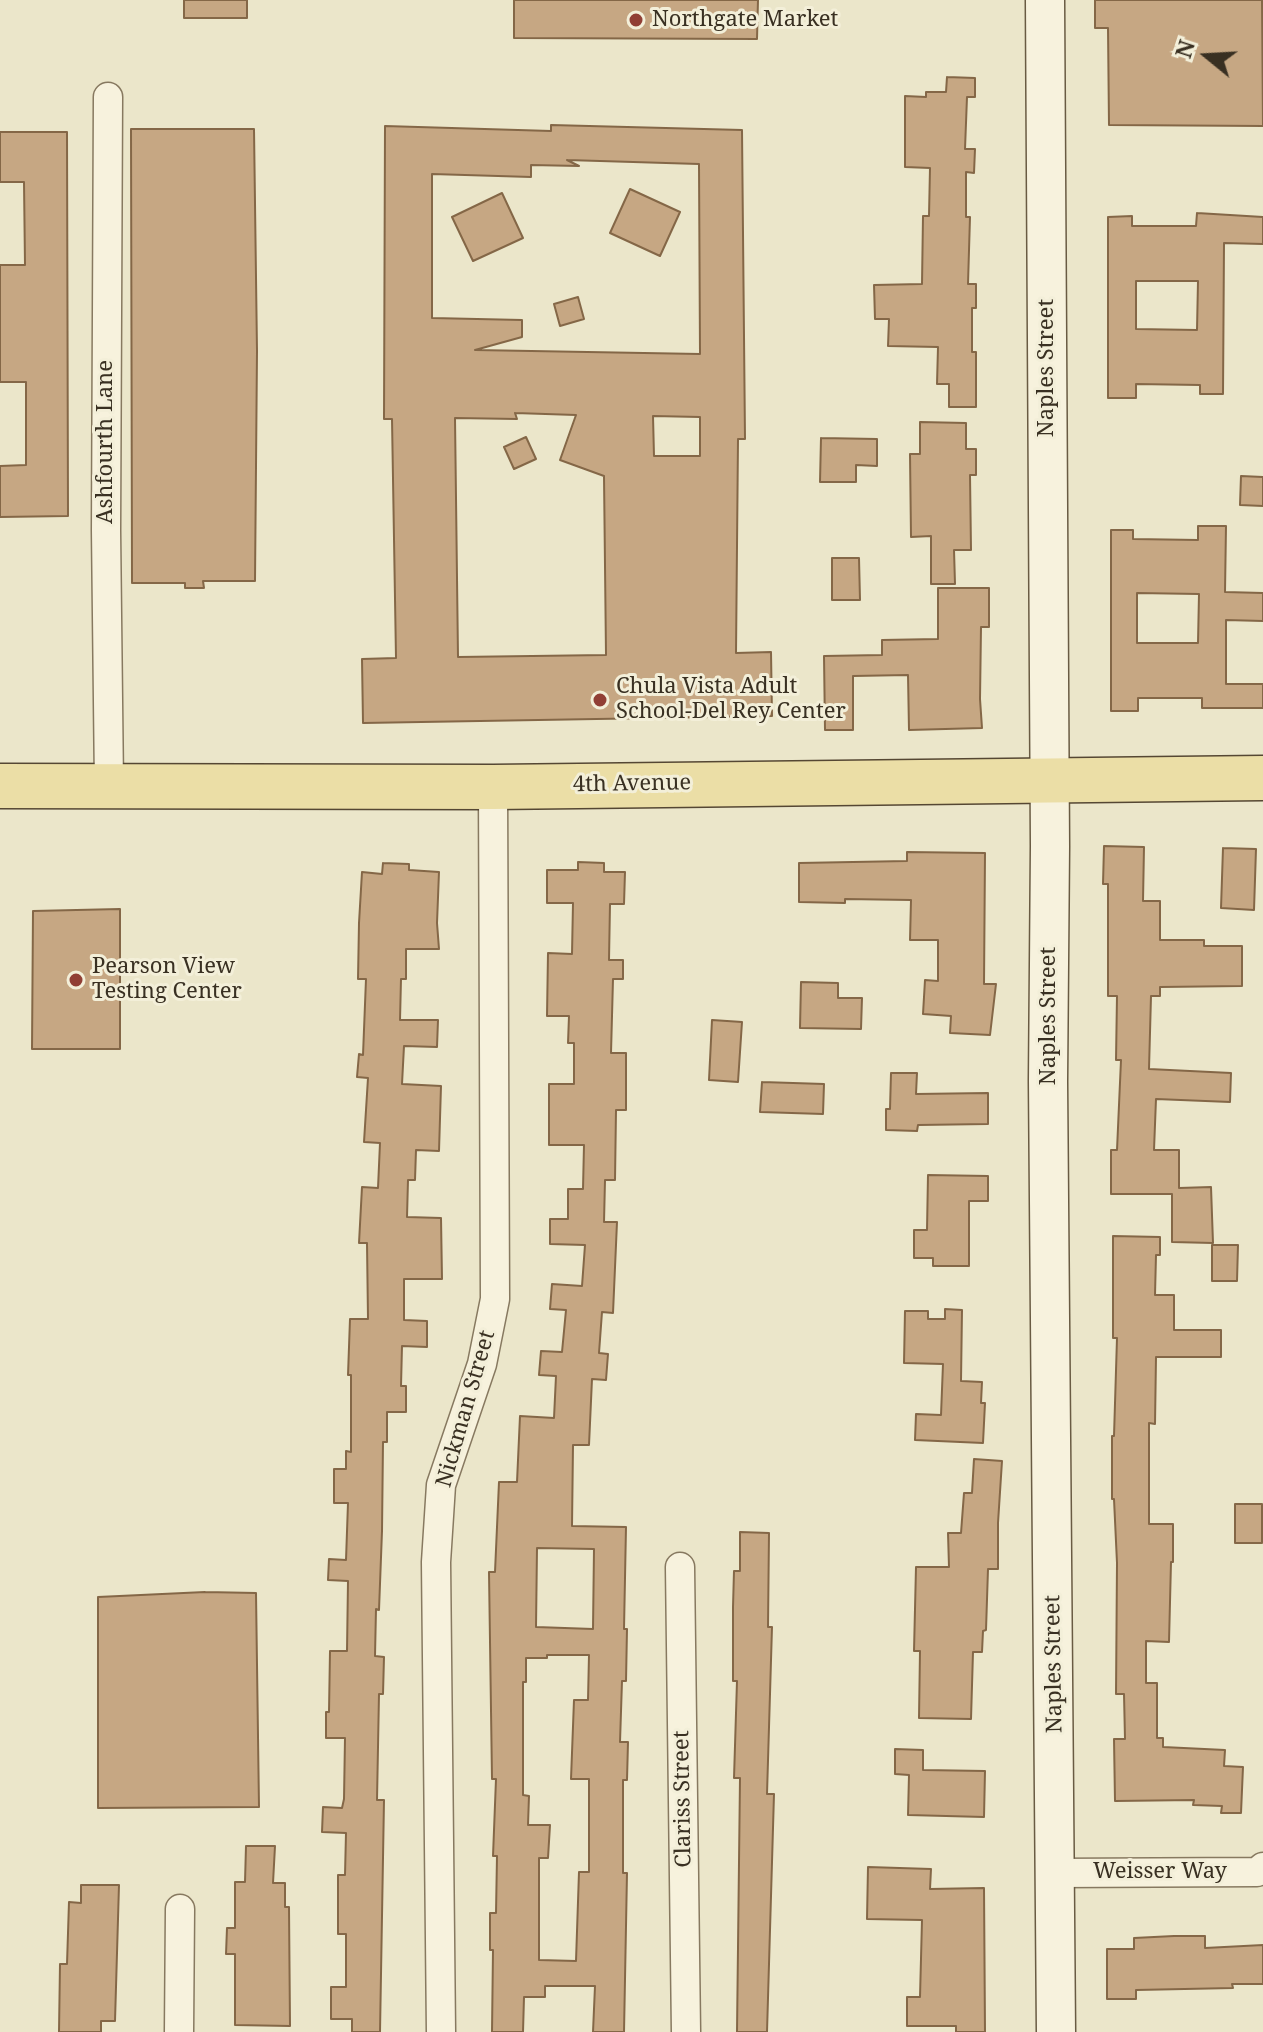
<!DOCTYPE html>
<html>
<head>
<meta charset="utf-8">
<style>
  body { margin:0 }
  #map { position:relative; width:1263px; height:2032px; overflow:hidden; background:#ebe6ca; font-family:"Noto Serif",serif }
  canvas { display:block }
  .north { position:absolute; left:1167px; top:16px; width:80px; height:80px; -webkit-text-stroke:6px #f3efd9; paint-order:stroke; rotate:288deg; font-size:22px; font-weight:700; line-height:32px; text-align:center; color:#393022 }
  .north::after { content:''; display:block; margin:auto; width:28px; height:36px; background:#393022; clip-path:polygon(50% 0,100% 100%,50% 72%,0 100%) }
</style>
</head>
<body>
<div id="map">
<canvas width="1263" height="2032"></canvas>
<div class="north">N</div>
</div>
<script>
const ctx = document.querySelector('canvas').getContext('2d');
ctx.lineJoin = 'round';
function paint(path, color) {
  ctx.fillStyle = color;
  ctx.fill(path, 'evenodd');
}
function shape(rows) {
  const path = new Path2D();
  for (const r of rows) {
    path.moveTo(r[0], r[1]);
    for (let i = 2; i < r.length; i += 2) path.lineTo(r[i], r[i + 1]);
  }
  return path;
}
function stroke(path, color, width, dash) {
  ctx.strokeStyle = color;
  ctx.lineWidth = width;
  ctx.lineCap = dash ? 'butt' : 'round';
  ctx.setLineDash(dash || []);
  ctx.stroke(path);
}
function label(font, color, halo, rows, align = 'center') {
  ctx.font = font + ' "Noto Serif",serif';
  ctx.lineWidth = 6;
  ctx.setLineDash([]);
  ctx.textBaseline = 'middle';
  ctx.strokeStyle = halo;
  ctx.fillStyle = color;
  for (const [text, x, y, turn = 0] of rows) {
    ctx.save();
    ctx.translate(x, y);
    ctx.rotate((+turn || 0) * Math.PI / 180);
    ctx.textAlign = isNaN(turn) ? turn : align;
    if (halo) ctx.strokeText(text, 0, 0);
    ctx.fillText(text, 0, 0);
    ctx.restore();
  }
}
const building = shape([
  [184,0,247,0,247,18,184,18,184,0],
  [514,0,758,0,757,39,514,38,514,0],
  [1095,0,1262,0,1263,126,1109,125,1108,28,1095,28,1095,0],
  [947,77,975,78,975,97,967,97,965,149,975,149,974,173,966,172,966,217,970,217,968,284,976,284,976,308,972,308,972,352,976,352,976,407,949,407,949,384,937,384,938,347,888,346,889,319,875,319,874,285,922,284,923,216,929,216,930,168,905,167,905,96,926,97,926,92,946,92,947,77],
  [551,125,742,130,745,439,738,439,736,653,771,652,772,716,363,723,362,659,396,658,392,419,384,419,385,126,551,131,551,125],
  [567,160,699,164,700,354,475,350,522,337,522,320,432,318,432,174,531,177,531,165,579,166,567,160],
  [515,413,576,415,560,460,604,476,606,655,458,657,455,418,517,419,515,413],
  [653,416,700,417,700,456,654,456,653,416],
  [131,129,254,129,257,351,255,581,203,581,204,588,185,588,185,583,132,583,131,129],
  [0,132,67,132,68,516,0,517,0,466,26,465,26,382,0,382,0,265,25,265,24,182,0,182,0,132],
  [630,189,680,212,660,256,610,233,630,189],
  [502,193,523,238,473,261,452,217,502,193],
  [1197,213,1263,217,1263,244,1224,243,1223,394,1200,394,1200,385,1136,384,1136,398,1108,398,1108,217,1132,216,1132,226,1196,226,1197,213],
  [1136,281,1198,281,1197,330,1136,329,1136,281],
  [578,297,584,319,560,326,554,304,578,297],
  [920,422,966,423,966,449,976,449,976,475,970,475,971,550,954,550,955,584,931,584,931,536,911,537,910,454,920,454,920,422],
  [526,437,536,459,514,469,504,447,526,437],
  [821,438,877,439,877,466,856,465,856,482,820,482,821,438],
  [1241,476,1263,477,1263,506,1240,505,1241,476],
  [1198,526,1226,526,1225,592,1263,593,1263,621,1226,620,1226,684,1263,684,1263,708,1202,708,1202,698,1138,698,1138,711,1111,711,1111,530,1133,530,1133,539,1198,540,1198,526],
  [1137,593,1199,594,1198,643,1137,643,1137,593],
  [832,558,859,558,860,600,832,600,832,558],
  [938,588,989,588,989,627,981,627,980,699,982,728,909,730,908,675,853,676,853,730,825,730,824,656,882,655,882,640,938,639,938,588],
  [1104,846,1144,847,1143,901,1160,901,1160,940,1204,940,1204,946,1242,946,1242,986,1160,987,1160,996,1151,996,1149,1069,1231,1073,1230,1102,1156,1099,1154,1150,1179,1150,1179,1188,1211,1187,1213,1243,1172,1242,1172,1194,1111,1194,1111,1150,1117,1150,1121,1060,1116,1060,1117,996,1108,996,1108,884,1103,884,1104,846],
  [1223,848,1256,849,1254,910,1221,908,1223,848],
  [907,852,985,853,984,984,996,984,990,1035,950,1033,951,1016,923,1014,925,980,938,981,938,940,910,940,911,900,845,899,845,903,799,902,799,863,907,861,907,852],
  [578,862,604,863,604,872,625,872,624,904,610,904,609,960,623,960,623,979,613,979,611,1053,626,1053,626,1110,616,1110,615,1180,605,1180,604,1222,617,1222,613,1313,602,1312,599,1353,608,1354,606,1380,592,1379,589,1445,573,1445,572,1526,626,1527,624,1629,627,1629,626,1681,622,1681,620,1742,628,1742,627,1780,623,1780,623,1873,627,1873,624,2032,593,2032,595,1986,545,1986,545,1997,524,1997,523,2032,492,2032,493,1950,490,1950,490,1913,496,1913,497,1856,493,1856,496,1779,492,1779,489,1572,495,1572,499,1482,517,1482,520,1416,554,1418,556,1376,539,1375,541,1351,562,1352,566,1310,550,1309,552,1284,582,1286,585,1245,550,1244,550,1219,568,1219,568,1189,583,1189,584,1145,549,1145,549,1084,574,1084,574,1043,568,1043,569,1016,547,1016,548,953,572,954,573,903,547,903,547,870,578,870,578,862],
  [537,1548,594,1549,593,1629,536,1627,537,1548],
  [547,1655,589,1655,588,1700,574,1700,571,1779,589,1779,589,1872,579,1872,576,1961,539,1960,539,1858,548,1858,550,1825,528,1825,529,1796,523,1795,523,1682,526,1682,526,1658,547,1658,547,1655],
  [383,863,409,864,409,870,439,872,437,923,439,949,406,949,406,979,401,979,400,1020,438,1020,437,1047,404,1046,402,1084,441,1086,439,1151,416,1150,415,1180,408,1180,407,1217,441,1218,442,1279,404,1279,404,1320,427,1321,427,1347,402,1346,401,1386,406,1386,406,1412,387,1412,387,1442,383,1442,382,1531,379,1610,376,1609,375,1656,384,1657,383,1694,379,1694,377,1800,384,1800,380,2032,352,2032,352,2019,331,2019,331,1987,346,1987,346,1934,338,1934,338,1875,345,1875,346,1833,322,1832,323,1807,342,1808,344,1799,345,1738,326,1738,326,1712,329,1712,330,1651,347,1651,348,1581,328,1580,329,1559,346,1560,348,1503,334,1503,334,1469,346,1469,346,1451,351,1452,351,1375,348,1375,350,1319,368,1319,367,1243,359,1243,362,1187,378,1188,380,1143,364,1142,368,1078,357,1077,359,1054,363,1055,366,979,358,979,359,923,362,872,382,874,383,863],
  [120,909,120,1049,32,1049,33,911,120,909],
  [801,982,838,983,838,998,862,998,861,1029,800,1028,801,982],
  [712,1020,742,1022,738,1082,709,1080,712,1020],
  [891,1073,917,1073,916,1094,988,1093,988,1124,918,1125,917,1131,886,1130,886,1109,890,1109,891,1073],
  [762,1082,824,1084,823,1114,760,1112,762,1082],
  [928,1175,988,1176,988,1201,969,1201,969,1266,933,1266,933,1258,914,1258,914,1230,927,1230,928,1175],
  [1113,1236,1160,1237,1160,1255,1156,1255,1155,1295,1174,1295,1174,1330,1221,1330,1221,1357,1156,1357,1155,1424,1149,1423,1149,1524,1173,1524,1173,1562,1171,1562,1169,1642,1146,1641,1146,1683,1157,1683,1157,1738,1163,1738,1163,1747,1225,1750,1224,1766,1243,1767,1241,1813,1221,1813,1222,1806,1193,1805,1194,1800,1115,1801,1114,1739,1125,1739,1124,1694,1116,1694,1117,1563,1114,1499,1112,1499,1112,1436,1114,1436,1117,1338,1113,1338,1113,1236],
  [1212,1245,1238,1245,1237,1281,1212,1281,1212,1245],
  [945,1309,962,1310,961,1381,982,1382,981,1403,985,1403,983,1443,915,1440,916,1414,941,1415,943,1364,904,1363,905,1311,928,1311,928,1319,945,1319,945,1309],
  [974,1459,1002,1461,998,1523,998,1569,988,1569,986,1630,983,1631,982,1652,973,1652,971,1719,919,1718,920,1651,914,1651,916,1567,949,1567,948,1533,961,1533,964,1493,972,1493,974,1459],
  [1235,1504,1262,1504,1262,1543,1235,1543,1235,1504],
  [740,1532,769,1533,768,1627,772,1627,767,1794,774,1794,767,2032,737,2032,740,1778,734,1778,737,1681,733,1681,733,1607,734,1571,740,1571,740,1532],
  [205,1592,256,1593,259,1807,98,1808,98,1597,205,1592],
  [895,1749,923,1750,923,1770,985,1771,984,1817,908,1815,909,1775,895,1774,895,1749],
  [246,1846,275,1846,273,1883,285,1883,285,1907,289,1907,290,2026,235,2025,235,1954,226,1954,227,1928,235,1928,235,1882,245,1882,246,1846],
  [868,1867,931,1869,930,1889,984,1888,985,2032,956,2032,956,2026,907,2026,907,1997,920,1997,922,1920,867,1919,868,1867],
  [81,1885,119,1885,115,2021,101,2021,101,2032,59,2032,60,1964,67,1964,69,1902,81,1903,81,1885],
  [1174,1936,1205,1936,1205,1948,1263,1945,1263,1984,1232,1984,1233,1988,1136,1990,1136,1999,1107,1999,1107,1949,1134,1949,1134,1938,1174,1936]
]);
paint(building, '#c6a783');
stroke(building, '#846747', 2);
const street = shape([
  [108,97,106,530,109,786],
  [680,1567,686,2032],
  [1056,1873,1257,1872,1263,1867],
  [179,2032,180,1909],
  [441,2032,436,1562,441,1485,482,1364,495,1299,493,787]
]);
const secondary = shape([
  [1045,0,1050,846,1048,1081,1056,2032]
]);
const primary = shape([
  [0,786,493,787,1263,778]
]);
stroke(street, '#877960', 31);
stroke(secondary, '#695b43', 41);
stroke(primary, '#554733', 47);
stroke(street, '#f7f2dd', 28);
stroke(secondary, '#f7f2dd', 38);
stroke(primary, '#ebdea6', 44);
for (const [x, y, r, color] of [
  [636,20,8,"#913f35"],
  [600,700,8,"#913f35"],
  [76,980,8,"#913f35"]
]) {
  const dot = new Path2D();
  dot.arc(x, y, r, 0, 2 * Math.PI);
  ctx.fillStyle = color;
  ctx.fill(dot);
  stroke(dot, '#f3efd9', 3);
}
label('22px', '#393022', '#f3efd9', [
  ["Northgate Market",652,20],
  ["Chula Vista Adult",616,687],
  ["School-Del Rey Center",616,712],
  ["Pearson View",92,967],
  ["Testing Center",92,992]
], 'left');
label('22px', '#393022', '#f3efd9', [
  ["Naples Street",1047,368,-90],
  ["Ashfourth Lane",106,442,-90],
  ["4th Avenue",632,784,-1],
  ["Naples Street",1049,1016,-90],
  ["Nickman Street",466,1409,-74],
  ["Naples Street",1054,1664,-91],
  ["Clariss Street",683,1799,-91],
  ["Weisser Way",1160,1872]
]);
</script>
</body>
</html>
